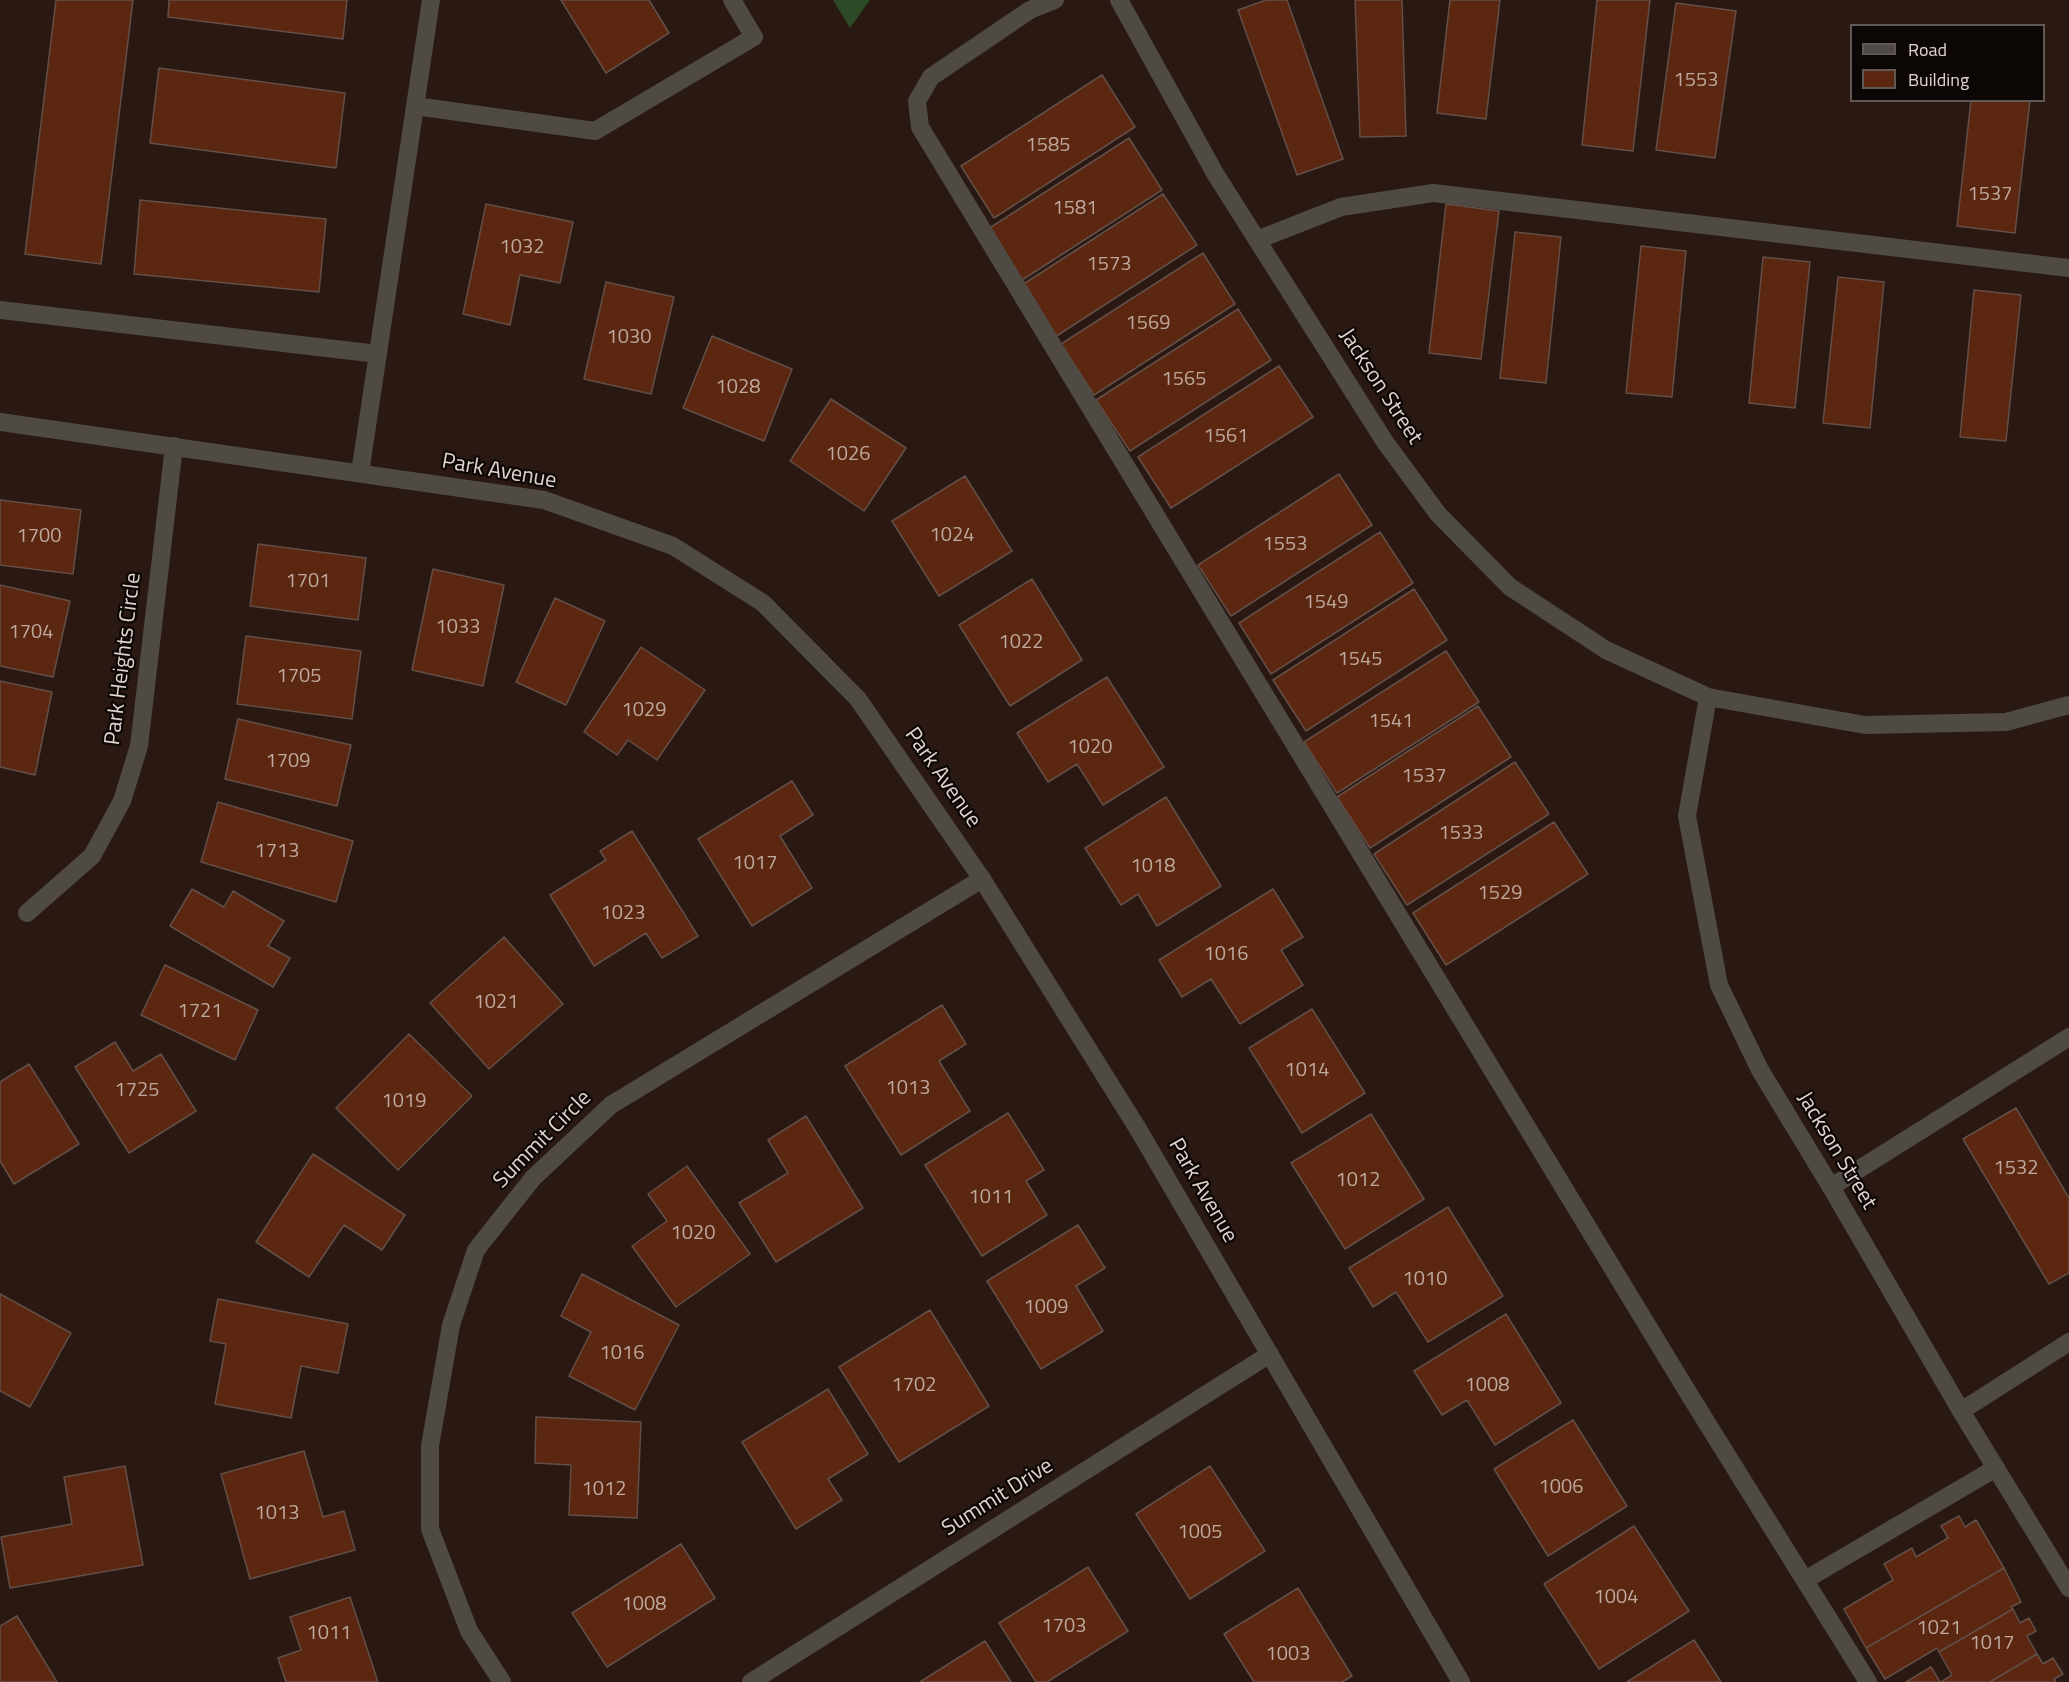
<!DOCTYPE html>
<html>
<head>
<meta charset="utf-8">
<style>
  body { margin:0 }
  #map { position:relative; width:2069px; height:1682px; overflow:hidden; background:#291912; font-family:"Titillium Web",sans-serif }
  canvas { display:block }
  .legend { position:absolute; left:1850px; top:24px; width:195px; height:78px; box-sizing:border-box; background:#0c0604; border:2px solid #615855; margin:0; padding:8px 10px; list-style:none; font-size:18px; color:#e0d4cf }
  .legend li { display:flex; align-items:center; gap:12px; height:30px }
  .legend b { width:30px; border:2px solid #615855 }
</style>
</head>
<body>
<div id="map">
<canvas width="2069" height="1682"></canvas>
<ul class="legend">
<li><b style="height:8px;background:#4f4b44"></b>Road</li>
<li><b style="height:16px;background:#5b2710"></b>Building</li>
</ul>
</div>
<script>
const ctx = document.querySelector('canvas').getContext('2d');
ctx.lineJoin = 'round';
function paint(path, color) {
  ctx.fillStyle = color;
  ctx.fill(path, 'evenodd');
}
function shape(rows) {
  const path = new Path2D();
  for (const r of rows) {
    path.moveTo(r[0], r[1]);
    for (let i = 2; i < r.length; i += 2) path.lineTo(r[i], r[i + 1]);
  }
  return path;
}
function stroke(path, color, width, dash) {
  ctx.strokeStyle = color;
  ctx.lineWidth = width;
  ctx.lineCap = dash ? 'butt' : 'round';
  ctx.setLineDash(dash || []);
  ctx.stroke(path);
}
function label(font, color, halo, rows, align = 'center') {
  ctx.font = font + ' "Titillium Web",sans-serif';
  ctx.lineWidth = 4.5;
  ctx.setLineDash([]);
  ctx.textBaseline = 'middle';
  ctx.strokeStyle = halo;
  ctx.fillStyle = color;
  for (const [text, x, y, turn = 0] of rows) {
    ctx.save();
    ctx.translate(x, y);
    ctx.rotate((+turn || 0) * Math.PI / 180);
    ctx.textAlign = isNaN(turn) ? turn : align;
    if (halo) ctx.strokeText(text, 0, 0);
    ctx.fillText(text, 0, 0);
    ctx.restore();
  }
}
paint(shape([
  [833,0,870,0,850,28]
]), '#2d4926');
const building = shape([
  [56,0,133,0,101,264,25,254,56,0],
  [169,0,347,0,343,39,168,17,169,0],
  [561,0,649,0,669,33,606,73,561,0],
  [1266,0,1287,0,1343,159,1297,175,1238,10,1266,0],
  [1355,0,1402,0,1406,136,1360,137,1355,0],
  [1450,0,1500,0,1486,119,1437,113,1450,0],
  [1597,0,1650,0,1633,151,1582,145,1597,0],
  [1676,3,1736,11,1715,158,1656,150,1676,3],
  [159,68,345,93,336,168,150,143,159,68],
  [1102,75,1135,127,994,218,961,166,1102,75],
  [1971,100,2030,100,2015,233,1957,226,1971,100],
  [1129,138,1162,190,1022,280,988,229,1129,138],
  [1163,194,1197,245,1055,337,1022,285,1163,194],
  [140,200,326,219,319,292,134,274,140,200],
  [486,204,573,222,560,283,520,275,510,325,463,314,486,204],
  [1446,204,1499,211,1481,359,1429,353,1446,204],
  [1515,232,1561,237,1546,383,1500,378,1515,232],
  [1641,246,1686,251,1672,397,1626,393,1641,246],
  [1203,253,1235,304,1094,395,1061,344,1203,253],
  [1763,257,1810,262,1795,408,1749,403,1763,257],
  [1838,277,1884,282,1870,428,1823,423,1838,277],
  [606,282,674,297,651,394,584,379,606,282],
  [1974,290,2021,295,2006,441,1960,437,1974,290],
  [1238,309,1271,360,1130,451,1096,400,1238,309],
  [712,336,792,369,764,441,683,408,712,336],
  [1279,366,1313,417,1171,508,1138,457,1279,366],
  [831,399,906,448,864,511,790,461,831,399],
  [1339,474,1372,525,1231,616,1198,565,1339,474],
  [965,476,1012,551,939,596,892,521,965,476],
  [0,500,81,510,73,574,0,565,0,500],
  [1380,532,1413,583,1271,674,1239,623,1380,532],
  [258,544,366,558,358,620,250,606,258,544],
  [433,569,504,585,483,686,412,670,433,569],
  [1032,579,1082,660,1010,706,959,625,1032,579],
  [0,585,70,601,53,677,0,666,0,585],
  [1414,589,1447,640,1306,731,1273,680,1414,589],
  [555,598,605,621,566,705,516,682,555,598],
  [246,636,361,651,352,719,237,704,246,636],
  [641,647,705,690,657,760,628,740,617,755,584,732,641,647],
  [1446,651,1479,702,1337,793,1304,742,1446,651],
  [1107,677,1164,767,1103,805,1077,764,1048,782,1017,733,1107,677],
  [0,681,52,692,35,775,0,767,0,681],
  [1478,706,1511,757,1370,848,1337,797,1478,706],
  [238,719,351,745,337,806,225,779,238,719],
  [1515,762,1549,814,1407,905,1374,854,1515,762],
  [792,781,813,815,780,836,812,888,752,926,698,839,792,781],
  [1166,797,1221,886,1157,926,1138,894,1121,905,1085,848,1166,797],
  [218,802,353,841,336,902,201,862,218,802],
  [1554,822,1588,874,1446,965,1413,913,1554,822],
  [632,831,698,936,662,958,646,933,594,966,550,895,606,860,600,851,632,831],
  [192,889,224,907,233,891,284,921,268,946,290,958,273,987,170,926,192,889],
  [1273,889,1303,937,1281,950,1303,985,1240,1024,1211,979,1182,997,1159,960,1273,889],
  [504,937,563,1004,489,1069,430,1003,504,937],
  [165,965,258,1010,235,1060,141,1015,165,965],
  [942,1005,966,1044,939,1061,970,1111,901,1155,845,1066,942,1005],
  [1312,1009,1365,1093,1302,1133,1249,1048,1312,1009],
  [409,1034,472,1096,398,1170,336,1108,409,1034],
  [115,1042,133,1071,161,1054,196,1111,129,1153,75,1067,115,1042],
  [29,1064,79,1144,14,1184,0,1161,0,1082,29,1064],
  [2016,1108,2069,1198,2069,1273,2049,1284,1963,1139,2016,1108],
  [1008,1113,1044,1170,1026,1181,1047,1215,982,1256,925,1165,1008,1113],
  [1371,1114,1424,1199,1345,1249,1291,1163,1371,1114],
  [806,1116,863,1208,776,1262,739,1203,788,1173,768,1140,806,1116],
  [313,1154,405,1215,382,1250,344,1225,309,1277,256,1242,313,1154],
  [687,1166,750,1254,676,1307,632,1246,667,1221,648,1194,687,1166],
  [1448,1207,1503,1296,1428,1342,1396,1292,1373,1307,1349,1268,1448,1207],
  [1078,1225,1105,1268,1076,1286,1103,1331,1041,1369,987,1281,1078,1225],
  [582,1274,679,1325,635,1410,569,1376,591,1332,561,1316,582,1274],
  [0,1294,71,1333,30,1407,0,1391,0,1294],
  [218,1299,348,1324,338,1373,301,1366,291,1418,215,1404,226,1344,210,1341,218,1299],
  [930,1310,989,1406,899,1462,839,1367,930,1310],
  [1506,1314,1561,1403,1495,1445,1467,1400,1442,1415,1414,1371,1506,1314],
  [828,1389,868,1454,828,1479,842,1500,796,1529,742,1442,828,1389],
  [536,1417,641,1422,637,1518,569,1515,571,1465,535,1463,536,1417],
  [1573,1420,1627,1506,1548,1556,1494,1469,1573,1420],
  [304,1451,323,1517,344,1511,355,1550,250,1579,221,1474,304,1451],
  [125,1466,143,1565,10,1588,1,1537,72,1524,64,1477,125,1466],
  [1210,1466,1265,1551,1190,1599,1136,1514,1210,1466],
  [1959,1516,1965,1527,1976,1520,2004,1568,1866,1648,1844,1609,1893,1580,1884,1564,1912,1548,1916,1557,1948,1538,1941,1526,1959,1516],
  [1634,1526,1689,1611,1599,1669,1544,1584,1634,1526],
  [681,1544,715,1598,607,1667,572,1613,681,1544],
  [1088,1567,1128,1631,1047,1682,1036,1682,999,1623,1088,1567],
  [2004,1568,2021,1602,2011,1607,2013,1609,1939,1652,1937,1648,1885,1679,1866,1648,2004,1568],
  [1298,1588,1352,1676,1342,1682,1254,1682,1224,1634,1298,1588],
  [350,1597,378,1682,286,1682,278,1658,301,1650,290,1617,350,1597],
  [2013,1609,2020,1623,2029,1618,2036,1631,2027,1636,2037,1654,1990,1682,1941,1682,1952,1675,1939,1652,2013,1609],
  [17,1616,57,1682,0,1682,0,1626,17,1616],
  [1694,1640,1721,1682,1627,1682,1694,1640],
  [985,1641,1011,1682,920,1682,985,1641],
  [2037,1654,2043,1664,2053,1658,2063,1674,2054,1679,2056,1682,1990,1682,2037,1654],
  [1931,1667,1940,1682,1906,1682,1931,1667]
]);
paint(building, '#5b2710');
stroke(building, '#634f47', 1.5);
stroke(shape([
  [1055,0,1030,10,931,77,917,101,920,127,1692,1399,1868,1682],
  [415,106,595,131,754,37,732,0],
  [1257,240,1341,207,1433,193,2069,268],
  [0,310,378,354],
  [360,473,431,0],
  [1831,1187,2069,1037],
  [1805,1580,1996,1468]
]), '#4f4b44', 18);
stroke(shape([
  [1119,0,1216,175,1385,442,1438,514,1510,587,1606,650,1708,697,1687,816,1719,985,1760,1070,1831,1187,1961,1411,2069,1588],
  [0,422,544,500,673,546,763,603,858,699,982,879,1138,1129,1461,1682],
  [1708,697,1865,725,2006,722,2069,705],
  [27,913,92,856,122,801,139,746,174,446],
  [1961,1411,2069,1342],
  [502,1682,469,1631,430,1529,430,1446,451,1325,476,1250,533,1178,611,1105,982,879],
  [751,1682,1270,1354]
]), '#4f4b44', 18);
label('20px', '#bfa99f', null, [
  ["1553",1696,81],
  ["1585",1048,146],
  ["1537",1990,195],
  ["1581",1075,209],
  ["1032",522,248],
  ["1573",1109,265],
  ["1569",1148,324],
  ["1030",629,338],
  ["1565",1184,380],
  ["1028",738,388],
  ["1561",1226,437],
  ["1026",848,455],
  ["1024",952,536],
  ["1700",39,537],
  ["1553",1285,545],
  ["1701",308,582],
  ["1549",1326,603],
  ["1033",458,628],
  ["1704",31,633],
  ["1022",1021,643],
  ["1545",1360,660],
  ["1705",299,677],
  ["1029",644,711],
  ["1541",1391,722],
  ["1020",1090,748],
  ["1709",288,762],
  ["1537",1424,777],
  ["1533",1461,834],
  ["1713",277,852],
  ["1017",755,864],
  ["1018",1153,867],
  ["1529",1500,894],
  ["1023",623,914],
  ["1016",1226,955],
  ["1021",496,1003],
  ["1721",200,1012],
  ["1014",1307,1071],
  ["1013",908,1089],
  ["1725",137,1091],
  ["1019",404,1102],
  ["1532",2016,1169],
  ["1012",1358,1181],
  ["1011",991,1198],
  ["1020",693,1234],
  ["1010",1425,1280],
  ["1009",1046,1308],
  ["1016",622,1354],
  ["1702",914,1386],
  ["1008",1487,1386],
  ["1006",1561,1488],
  ["1012",604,1490],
  ["1013",277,1514],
  ["1005",1200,1533],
  ["1004",1616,1598],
  ["1008",644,1605],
  ["1703",1064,1627],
  ["1021",1939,1629],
  ["1011",329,1634],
  ["1017",1992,1644],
  ["1003",1288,1655]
]);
label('22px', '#e0d4cf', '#0c0604', [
  ["Jackson Street",1380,387,57],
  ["Park Avenue",499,472,10],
  ["Park Heights Circle",124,659,-83],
  ["Park Avenue",942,778,55],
  ["Summit Circle",543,1140,-45],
  ["Jackson Street",1836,1151,59],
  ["Park Avenue",1202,1191,60],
  ["Summit Drive",998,1498,-32]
]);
</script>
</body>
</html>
